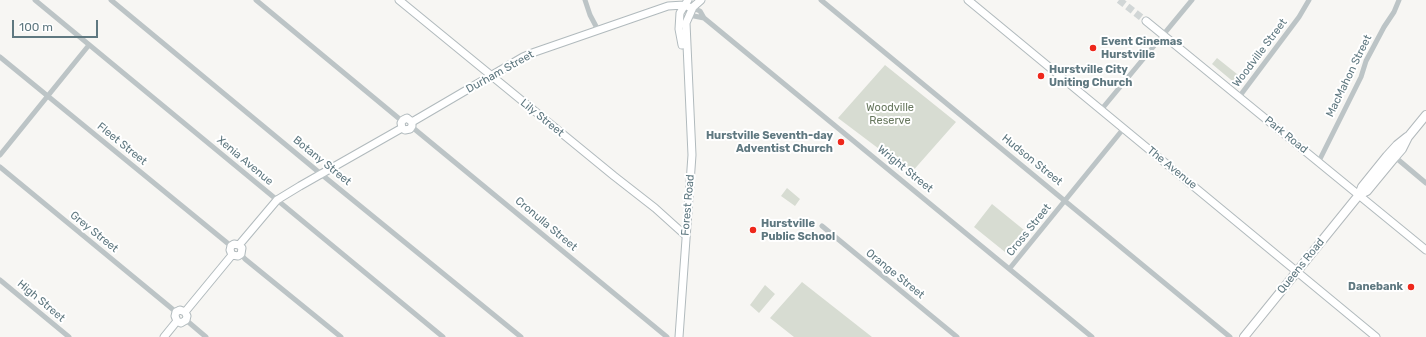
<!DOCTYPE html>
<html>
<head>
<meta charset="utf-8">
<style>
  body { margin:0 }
  #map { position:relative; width:1426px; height:337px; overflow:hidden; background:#f7f6f3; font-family:Rubik,sans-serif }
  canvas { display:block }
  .scale { position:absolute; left:12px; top:20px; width:86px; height:18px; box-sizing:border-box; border:2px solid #5f7880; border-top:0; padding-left:5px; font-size:12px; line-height:14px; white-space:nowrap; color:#5f7880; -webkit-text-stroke:3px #fff; paint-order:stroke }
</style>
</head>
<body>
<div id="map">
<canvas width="1426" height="337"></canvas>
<div class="scale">100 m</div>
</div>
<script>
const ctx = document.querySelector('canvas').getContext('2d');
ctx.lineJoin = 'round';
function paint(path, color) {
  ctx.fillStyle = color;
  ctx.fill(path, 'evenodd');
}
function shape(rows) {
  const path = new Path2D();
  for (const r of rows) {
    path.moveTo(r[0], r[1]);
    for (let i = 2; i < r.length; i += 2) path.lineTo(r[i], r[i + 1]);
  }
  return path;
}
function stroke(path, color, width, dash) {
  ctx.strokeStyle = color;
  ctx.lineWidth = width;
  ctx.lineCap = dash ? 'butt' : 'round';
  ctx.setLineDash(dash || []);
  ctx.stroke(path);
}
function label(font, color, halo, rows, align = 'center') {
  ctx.font = font + ' Rubik,sans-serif';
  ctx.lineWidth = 4;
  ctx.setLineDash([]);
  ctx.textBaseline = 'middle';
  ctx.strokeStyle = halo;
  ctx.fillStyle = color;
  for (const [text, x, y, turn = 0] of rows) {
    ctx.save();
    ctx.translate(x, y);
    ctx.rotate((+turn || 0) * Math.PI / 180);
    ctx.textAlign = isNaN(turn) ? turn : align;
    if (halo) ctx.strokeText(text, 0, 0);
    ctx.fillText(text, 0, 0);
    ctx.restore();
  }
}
paint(shape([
  [1217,58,1242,78,1238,83,1236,84,1212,64],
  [885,65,956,122,911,173,838,118],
  [787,188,800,199,795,206,781,196],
  [992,204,1024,230,1005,252,974,227],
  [802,282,872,337,794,337,770,318],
  [765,285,775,294,759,313,750,305]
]), '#d7dcd2');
stroke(shape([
  [1119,0,1146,21]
]), '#d1d6d6', 7, [7, 3.5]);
const secondary = shape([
  [399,0,614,176,655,208,685,235],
  [968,0,1376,337],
  [1146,21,1426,250],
  [682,45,679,29,680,13,688,0],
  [412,122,523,57,535,52,668,6,684,5,692,8],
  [402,128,401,123,403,120,407,118,412,122],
  [402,128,405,130,410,129,412,126,412,122],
  [239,245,277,200,300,186,402,128],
  [232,255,238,256,241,254,242,248,239,245],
  [232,255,230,250,231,246,234,244,239,245],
  [185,312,232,255],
  [177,321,175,316,176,312,180,310,185,312],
  [177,321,181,323,186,320,187,316,185,312],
  [164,337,177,321],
  [679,337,692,155,686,23,693,7,701,0]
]);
const primary = shape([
  [1359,195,1362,187,1387,156,1397,145,1407,137],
  [1244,337,1354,201,1359,195,1367,191,1395,157,1402,149,1408,137,1426,115]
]);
stroke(secondary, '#b1babd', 9);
stroke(primary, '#b2b9bc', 10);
stroke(shape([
  [35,0,443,337],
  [111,0,321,174,521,337],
  [256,0,402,121],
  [585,0,590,15,598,30],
  [821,0,1230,337],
  [692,8,700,11,704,18,1092,337],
  [689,15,704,18],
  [0,57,231,246],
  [1239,97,1299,17,1309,0],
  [1101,110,1192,0],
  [412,127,667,337],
  [0,155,89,45],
  [1395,157,1426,183],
  [1319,161,1361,77,1366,61,1384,27,1394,12,1399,0],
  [0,167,176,312],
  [822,226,957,337],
  [241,254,245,259,341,337],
  [1010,268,1124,128],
  [0,280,69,337],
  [186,320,206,337]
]), '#bcc4c6', 5);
stroke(secondary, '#fff', 7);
stroke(primary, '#fff', 8);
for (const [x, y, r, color] of [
  [1093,48,4,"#ee271b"],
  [1041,76,4,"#ee271b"],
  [841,142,4,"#ee271b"],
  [753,230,4,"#ee271b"],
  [1411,287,4,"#ee271b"]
]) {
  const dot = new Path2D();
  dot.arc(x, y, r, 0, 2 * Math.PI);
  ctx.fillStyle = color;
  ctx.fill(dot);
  stroke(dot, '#fff', 1.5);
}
label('bold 11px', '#5f7880', '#fff', [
  ["Event Cinemas",1101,42],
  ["Hurstville",1101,55],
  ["Hurstville City",1049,70],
  ["Uniting Church",1049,83],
  ["Hurstville Seventh-day",833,136,"right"],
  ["Adventist Church",833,149,"right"],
  ["Hurstville",761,224],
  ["Public School",761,237],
  ["Danebank",1403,287,"right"]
], 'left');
label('11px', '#5f7880', '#fff', [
  ["Woodville Street",1260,53,-53],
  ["Durham Street",500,72,-29],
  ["MacMahon Street",1349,76,-64],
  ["Lily Street",542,118,39],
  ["Park Road",1286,135,39],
  ["Fleet Street",122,144,39],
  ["Hudson Street",1032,160,39],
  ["Xenia Avenue",245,161,40],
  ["Botany Street",322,161,39],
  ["The Avenue",1172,168,39],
  ["Wright Street",905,169,39],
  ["Forest Road",688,205,-85],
  ["Cronulla Street",546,224,40],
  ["Cross Street",1029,230,-51],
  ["Grey Street",94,232,39],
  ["Queens Road",1301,266,-51],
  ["Orange Street",895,274,39],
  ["High Street",41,301,40]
]);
label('11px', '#68785f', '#fff', [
  ["Woodville",890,108],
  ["Reserve",890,121]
]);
</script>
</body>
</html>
